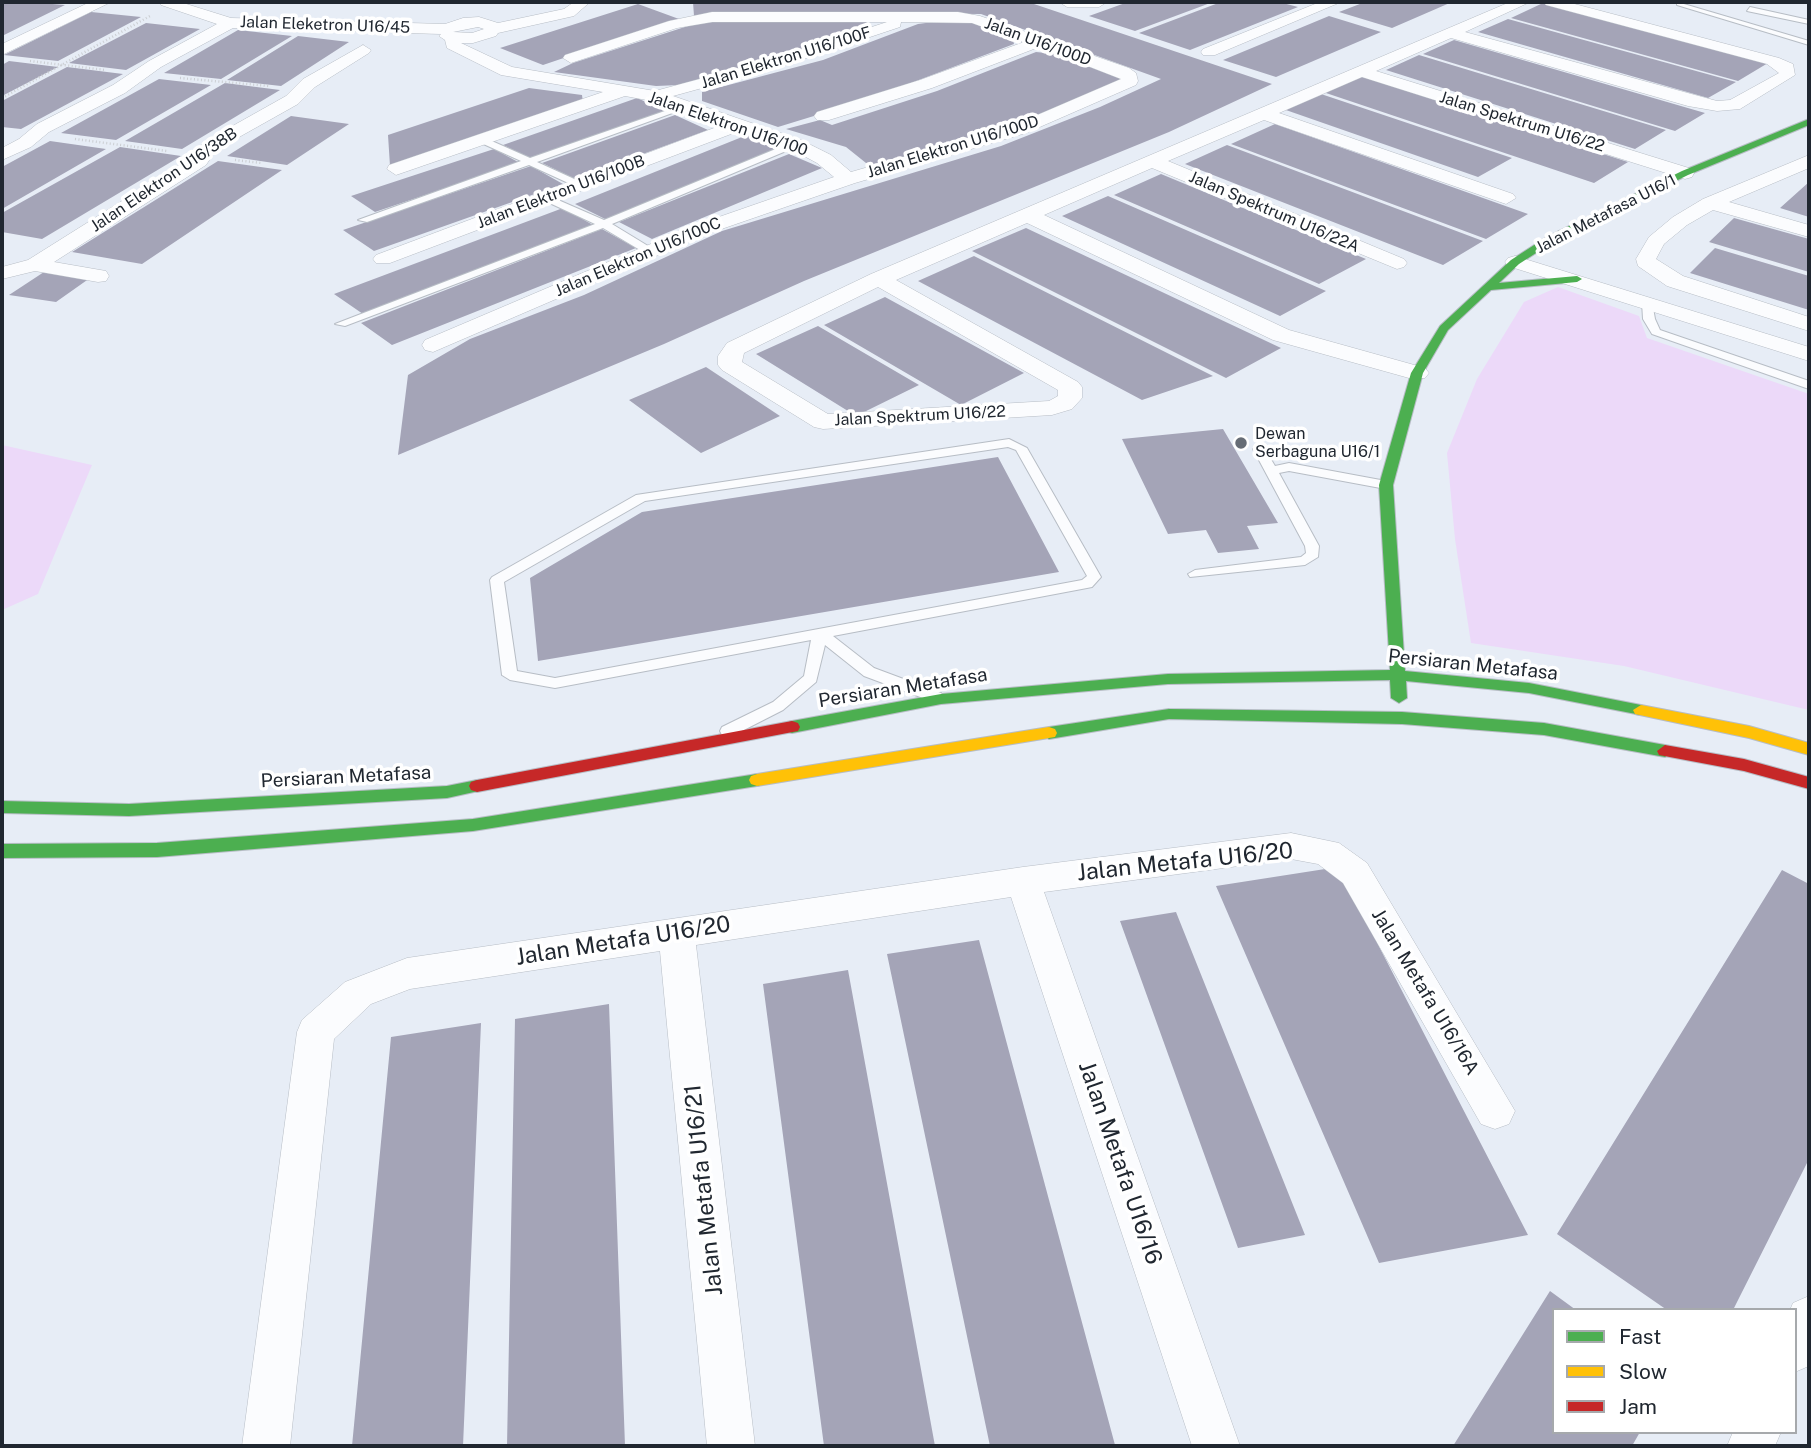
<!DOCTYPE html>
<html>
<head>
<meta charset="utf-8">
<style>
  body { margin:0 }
  #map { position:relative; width:1811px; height:1448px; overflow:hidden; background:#e7edf6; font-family:"Public Sans",sans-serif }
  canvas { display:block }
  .frame { position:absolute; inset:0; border:4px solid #202730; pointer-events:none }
  .legend { position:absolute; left:1552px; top:1308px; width:245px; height:126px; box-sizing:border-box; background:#fff; border:2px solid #a6a9ac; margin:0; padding:9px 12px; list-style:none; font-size:21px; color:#202730 }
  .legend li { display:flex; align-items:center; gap:14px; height:35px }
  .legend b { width:35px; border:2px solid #a6a9ac }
</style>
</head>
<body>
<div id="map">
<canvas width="1811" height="1448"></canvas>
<div class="frame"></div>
<ul class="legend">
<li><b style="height:9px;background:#4caf50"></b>Fast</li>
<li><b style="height:9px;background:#ffc107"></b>Slow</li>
<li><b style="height:9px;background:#c62828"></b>Jam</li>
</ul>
</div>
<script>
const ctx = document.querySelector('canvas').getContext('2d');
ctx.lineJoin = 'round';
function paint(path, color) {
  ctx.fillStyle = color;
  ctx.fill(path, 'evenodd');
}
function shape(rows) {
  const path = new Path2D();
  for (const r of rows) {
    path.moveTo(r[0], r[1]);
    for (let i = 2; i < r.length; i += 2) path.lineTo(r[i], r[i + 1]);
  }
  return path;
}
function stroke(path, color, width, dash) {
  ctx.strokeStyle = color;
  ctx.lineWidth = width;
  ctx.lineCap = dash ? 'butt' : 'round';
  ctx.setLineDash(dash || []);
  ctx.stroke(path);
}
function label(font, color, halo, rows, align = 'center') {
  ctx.font = font + ' "Public Sans",sans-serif';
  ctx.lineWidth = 7;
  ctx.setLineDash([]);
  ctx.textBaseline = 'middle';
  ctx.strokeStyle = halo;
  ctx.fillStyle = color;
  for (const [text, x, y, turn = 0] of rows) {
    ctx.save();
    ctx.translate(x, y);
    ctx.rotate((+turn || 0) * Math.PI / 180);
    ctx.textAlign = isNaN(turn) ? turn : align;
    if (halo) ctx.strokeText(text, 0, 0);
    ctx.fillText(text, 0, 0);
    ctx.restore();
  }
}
paint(shape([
  [1558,287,1639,316,1647,338,1809,394,1809,710,1624,666,1471,643,1455,539,1447,453,1477,379,1524,302],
  [2,445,92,465,38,594,2,610]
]), '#ecd9f9');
paint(shape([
  [9,2,28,2,65,5,2,36,2,5],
  [693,2,1028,2,1272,84,1169,132,804,281,664,344,398,455,408,375,470,339,584,295,722,231,1001,146,1100,107,1161,79,981,14,719,12,694,16],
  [1128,2,1213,2,1135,31,1089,16],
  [1221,2,1279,2,1298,7,1190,50,1139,33],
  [1365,2,1452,2,1392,28,1339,12],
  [1543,3,1768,63,1738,81,1511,18],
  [638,4,679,19,543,65,500,48],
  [91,12,141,17,58,61,4,55],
  [1329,16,1381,32,1276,77,1223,60],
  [1508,19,1736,82,1708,98,1478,32],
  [949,20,967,21,1012,37,1014,44,866,100,778,127,702,101,702,92,823,60,918,24],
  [720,21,867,22,865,30,793,55,679,85,656,86,554,72,573,63,691,25],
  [146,23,200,29,126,70,69,63],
  [238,30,292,36,221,79,164,73],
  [298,36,349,42,281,86,227,80],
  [1454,40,1705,113,1675,131,1423,54],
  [1036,52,1056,54,1124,80,1018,125,871,167,846,147,786,129,820,120,832,125,937,91],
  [1419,55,1666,130,1635,149,1386,70],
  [9,61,58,67,2,96,2,65],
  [67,67,123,74,21,129,2,127,2,101],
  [1360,76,1628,162,1594,183,1323,92],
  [159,79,211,85,116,140,61,133],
  [225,83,280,90,182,149,125,141],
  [529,88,582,95,583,103,390,166,388,135],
  [1318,93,1512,158,1478,177,1283,109],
  [637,98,666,111,531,159,503,145],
  [675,115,708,130,575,179,542,163],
  [291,116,349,124,287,165,227,156],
  [1275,124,1528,214,1486,239,1231,144],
  [747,135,779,149,607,220,575,204],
  [50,141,106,149,2,209,2,167],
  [1227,145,1483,241,1443,265,1185,164],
  [120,147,181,156,42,239,2,232,2,213],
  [494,149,520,163,375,212,351,196],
  [789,154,822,168,652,239,619,222],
  [218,161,282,170,142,264,72,252],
  [531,166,563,184,374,251,343,230],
  [1161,174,1366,259,1319,284,1114,195],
  [1809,182,1809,217,1780,208],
  [1108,196,1326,291,1280,316,1062,216],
  [563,208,593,225,363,314,334,294],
  [1734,218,1809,239,1809,272,1709,242],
  [1026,228,1281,348,1226,378,972,251],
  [602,229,636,248,392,345,361,323],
  [1715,248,1809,276,1809,310,1690,273],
  [974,256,1213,376,1142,400,918,281],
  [44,272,90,278,56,302,9,295],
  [885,297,1024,373,961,405,824,325],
  [818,326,919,385,856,416,756,354],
  [706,367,780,416,701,453,629,400],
  [1223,429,1278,523,1247,526,1259,549,1218,553,1206,530,1168,534,1122,439],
  [998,457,1059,572,538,661,530,578,642,512],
  [1338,867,1528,1235,1379,1263,1216,886],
  [1782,870,1809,884,1809,1159,1733,1310,1667,1310,1557,1234],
  [1176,912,1305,1235,1238,1248,1120,921],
  [979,940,1115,1445,990,1446,887,954],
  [848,970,935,1446,824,1446,763,984],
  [609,1004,625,1446,507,1446,515,1019],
  [481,1023,463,1446,352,1446,391,1037],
  [1550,1291,1576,1310,1554,1310,1554,1432,1640,1432,1632,1446,1453,1446]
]), '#a4a4b7');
const lane = shape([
  [1677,2,1809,41,1809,45,1677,5,1677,2],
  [1750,7,1809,20,1809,24,1747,11,1750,7],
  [682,105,689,107,537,162,583,183,583,187,577,187,529,165,367,222,358,220,521,161,479,142,479,138,485,138,530,158,682,105],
  [795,141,800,144,798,146,612,224,653,249,653,253,645,253,603,228,345,326,335,324,595,224,543,200,543,196,549,196,604,220,795,141],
  [1647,299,1652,302,1655,319,1660,330,1809,381,1809,389,1652,334,1643,319,1642,302,1647,299],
  [1009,439,1027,448,1101,577,1092,587,1087,588,833,636,874,668,941,693,944,697,941,701,931,701,864,676,825,645,816,682,783,710,734,735,722,735,720,731,722,727,773,702,804,676,811,640,555,688,510,680,502,675,490,580,492,577,636,495,1009,439],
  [1008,447,1016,450,1087,576,1082,580,555,678,517,671,504,582,645,501,1008,447],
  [1259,445,1263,446,1275,466,1289,463,1386,481,1393,485,1386,489,1289,471,1279,473,1319,546,1318,557,1305,565,1190,577,1188,574,1195,570,1301,557,1306,553,1305,546,1253,449,1259,445]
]);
const street = shape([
  [90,2,111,2,2,55,2,44,90,2],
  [159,2,180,2,231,18,445,24,463,18,479,17,498,23,564,9,574,2,590,2,574,16,498,33,496,36,473,43,461,43,512,67,655,91,774,59,887,22,712,22,677,28,571,63,563,58,565,55,669,21,712,12,958,12,980,16,1129,68,1136,73,1138,81,1136,85,1026,133,855,183,707,234,433,352,425,350,422,345,425,340,693,226,834,177,817,163,789,148,739,131,390,263,376,263,373,259,376,255,722,125,652,101,625,96,396,175,387,169,389,165,603,92,501,75,447,48,445,40,439,36,441,34,233,28,161,67,125,93,49,132,31,147,2,160,2,148,19,139,37,124,113,85,149,61,217,24,161,5,159,2],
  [901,22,972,23,1024,42,920,80,817,112,814,116,817,120,829,120,932,88,1039,47,1121,79,1014,125,851,172,831,155,801,140,673,96,786,65,900,27,901,22],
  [478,27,484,29,472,33,453,32,478,27],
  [1059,2,1107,2,1099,7,1067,7,1059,2],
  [1320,2,1341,2,1215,55,1203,55,1201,52,1203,49,1320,2],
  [1510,2,1530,2,1465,32,1717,101,1730,100,1779,73,1767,64,1546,5,1543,2,1567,2,1779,58,1793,64,1795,75,1740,109,1717,111,1688,106,1451,38,1376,71,1692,169,1694,173,1692,177,1685,179,1362,77,1279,113,1513,194,1516,198,1506,204,1264,120,1168,161,1404,259,1407,263,1404,267,1397,269,1152,168,1044,215,1289,330,1425,368,1429,373,1425,378,1409,378,1273,340,1027,223,896,280,1078,382,1082,387,1082,398,1072,409,1052,415,823,429,814,427,722,370,718,365,718,356,727,343,871,274,1510,2],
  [878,287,1058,390,1058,396,1049,401,828,414,742,362,744,353,878,287],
  [363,45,371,50,369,53,315,87,298,104,216,150,206,165,54,262,106,271,109,276,106,281,98,282,35,271,2,279,2,267,28,260,192,157,204,142,286,96,303,79,363,45],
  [1809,155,1809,168,1729,202,1809,225,1809,237,1713,210,1687,225,1664,244,1656,259,1683,276,1809,317,1809,331,1667,286,1638,266,1636,259,1649,237,1673,217,1703,199,1809,155],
  [1515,256,1809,347,1809,361,1508,266,1505,262,1508,258,1515,256],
  [1291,833,1339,843,1367,863,1515,1111,1509,1124,1495,1129,1481,1124,1343,883,1318,864,1291,859,1044,892,1240,1446,1192,1446,1011,897,696,945,755,1446,707,1446,660,951,410,989,371,1004,334,1039,290,1446,242,1446,297,1032,302,1020,345,982,407,958,1023,867,1291,833],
  [1809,1296,1809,1366,1795,1372,1795,1310,1790,1310,1793,1303,1809,1296],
  [1733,1432,1781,1432,1775,1446,1727,1446,1733,1432]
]);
const fast = shape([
  [1809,119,1809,125,1688,175,1553,242,1519,264,1499,283,1577,276,1582,279,1577,282,1491,290,1448,330,1423,373,1393,485,1405,671,1529,683,1641,705,1649,710,1647,714,1641,715,1529,693,1406,681,1407,698,1399,703,1391,698,1390,680,1168,684,941,704,792,733,786,731,784,727,786,723,792,721,941,694,1168,674,1390,670,1379,485,1411,373,1440,326,1511,260,1545,238,1682,171,1809,119],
  [1169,709,1402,712,1544,723,1665,745,1673,751,1665,757,1544,735,1402,724,1169,719,1049,739,1041,733,1049,727,1169,709],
  [757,774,763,776,765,780,763,784,757,786,473,831,157,857,2,858,2,844,157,843,473,819,757,774],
  [477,780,483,782,485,786,483,790,447,798,129,816,2,813,2,801,129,804,447,786,477,780]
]);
const slow = shape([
  [1641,705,1749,726,1809,743,1809,755,1749,738,1635,714,1633,710,1641,705],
  [1049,727,1055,729,1057,733,1055,737,757,786,751,784,749,780,751,776,757,774,1049,727]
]);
const jam = shape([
  [792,721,798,723,800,727,798,731,477,792,471,790,469,786,471,782,477,780,792,721],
  [1665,745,1744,759,1809,777,1809,789,1744,771,1659,755,1657,751,1665,745]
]);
stroke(lane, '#b7bdc5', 2);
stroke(street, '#b7bdc5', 1);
stroke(fast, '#b7bdc5', 2);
stroke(slow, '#b7bdc5', 2);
stroke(jam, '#b7bdc5', 2);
stroke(shape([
  [30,61,105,70],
  [180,78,269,86],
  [2,98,150,16],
  [75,139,167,151],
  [235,160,262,163]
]), '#cbced2', 2.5, [1, 2.5]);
paint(lane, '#fbfcfe');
paint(street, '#fbfcfe');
paint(fast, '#4caf50');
paint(slow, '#ffc107');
paint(jam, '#c62828');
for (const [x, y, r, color] of [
  [1241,443,7,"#666c75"]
]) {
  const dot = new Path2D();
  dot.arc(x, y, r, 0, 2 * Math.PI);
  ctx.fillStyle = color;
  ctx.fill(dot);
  stroke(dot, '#fff', 2.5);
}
label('16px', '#202730', '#fff', [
  ["Jalan Eleketron U16/45",325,25,2],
  ["Jalan U16/100D",1038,42,20],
  ["Jalan Elektron U16/100F",786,58,-17],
  ["Jalan Spektrum U16/22",1522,122,17],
  ["Jalan Elektron U16/100",728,124,19],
  ["Jalan Elektron U16/100D",953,147,-17],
  ["Jalan Elektron U16/38B",164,180,-34],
  ["Jalan Elektron U16/100B",561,192,-21],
  ["Jalan Spektrum U16/22A",1274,212,23],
  ["Jalan Metafasa U16/1",1606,214,-27],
  ["Jalan Elektron U16/100C",638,257,-23],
  ["Jalan Spektrum U16/22",920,416,-3]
]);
label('16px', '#202730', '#fff', [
  ["Dewan",1255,434],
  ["Serbaguna U16/1",1255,452]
], 'left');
label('19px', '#202730', '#fff', [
  ["Persiaran Metafasa",1473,665,6],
  ["Persiaran Metafasa",903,688,-9],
  ["Persiaran Metafasa",346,777,-3],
  ["Jalan Metafa U16/16A",1425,992,59]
]);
label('23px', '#202730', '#fff', [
  ["Jalan Metafa U16/20",1185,862,-6],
  ["Jalan Metafa U16/20",623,941,-9],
  ["Jalan Metafa U16/16",1120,1163,71],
  ["Jalan Metafa U16/21",704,1190,-96]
]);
</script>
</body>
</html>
